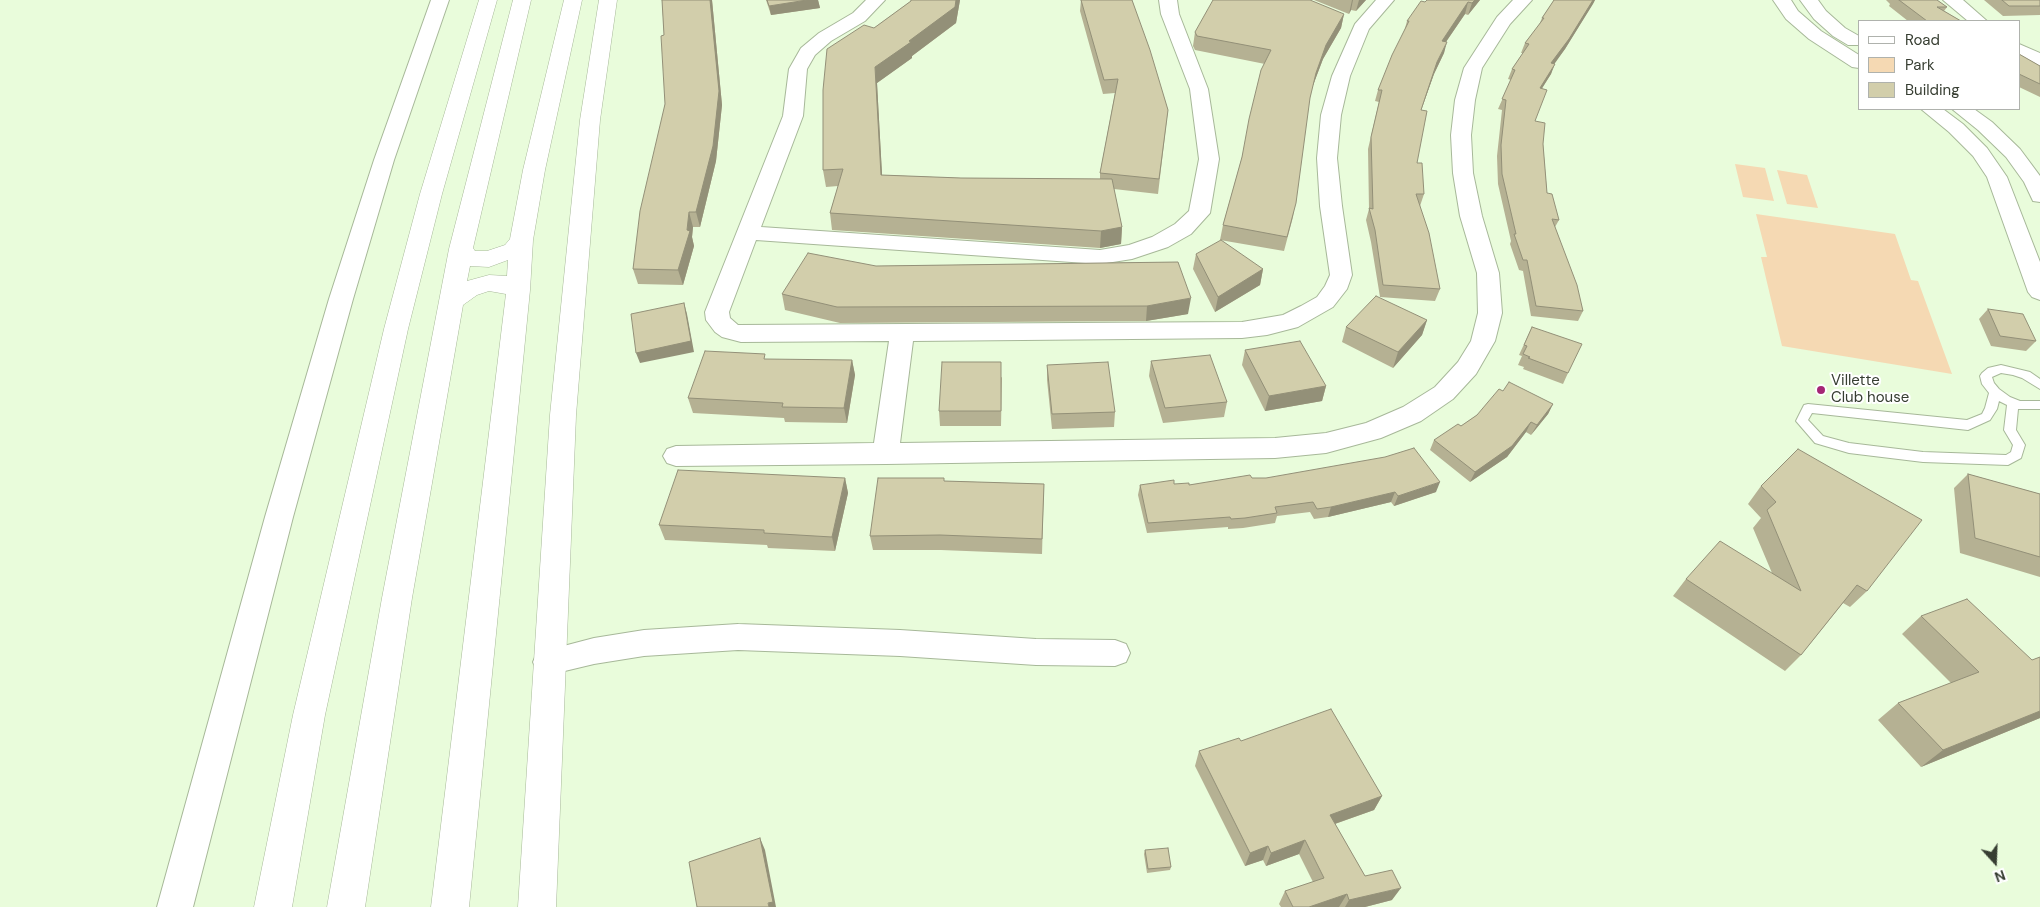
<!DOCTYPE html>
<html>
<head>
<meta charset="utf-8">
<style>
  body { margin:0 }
  #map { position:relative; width:2040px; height:907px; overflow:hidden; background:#e9fcdb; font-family:"DM Sans",sans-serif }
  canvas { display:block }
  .legend { position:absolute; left:1858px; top:20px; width:162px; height:90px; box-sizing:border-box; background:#fff; border:1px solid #afb2ad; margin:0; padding:6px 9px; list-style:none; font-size:15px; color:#373e32 }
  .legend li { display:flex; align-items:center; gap:10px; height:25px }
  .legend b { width:25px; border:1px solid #afb2ad }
  .north { position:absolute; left:1970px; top:837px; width:50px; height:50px; -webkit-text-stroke:4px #fff; paint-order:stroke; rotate:160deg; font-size:14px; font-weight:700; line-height:20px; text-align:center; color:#373e32 }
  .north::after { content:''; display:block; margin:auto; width:18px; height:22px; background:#373e32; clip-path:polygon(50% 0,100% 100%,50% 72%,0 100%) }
</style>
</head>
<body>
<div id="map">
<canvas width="2040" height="907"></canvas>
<ul class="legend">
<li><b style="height:6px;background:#fff"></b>Road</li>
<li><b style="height:14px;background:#f5d9b3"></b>Park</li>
<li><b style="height:14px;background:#d2ceab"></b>Building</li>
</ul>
<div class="north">N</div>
</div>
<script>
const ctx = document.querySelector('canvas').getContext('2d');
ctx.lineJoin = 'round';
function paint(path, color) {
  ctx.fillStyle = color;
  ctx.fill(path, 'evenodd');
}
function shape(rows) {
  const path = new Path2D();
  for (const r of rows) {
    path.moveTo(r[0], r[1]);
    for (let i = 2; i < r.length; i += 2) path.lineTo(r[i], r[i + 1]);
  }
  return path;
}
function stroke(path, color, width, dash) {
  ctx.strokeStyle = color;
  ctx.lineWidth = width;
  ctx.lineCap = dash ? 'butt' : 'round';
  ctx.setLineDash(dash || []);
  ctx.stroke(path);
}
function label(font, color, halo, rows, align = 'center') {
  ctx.font = font + ' "DM Sans",sans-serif';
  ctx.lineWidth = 4;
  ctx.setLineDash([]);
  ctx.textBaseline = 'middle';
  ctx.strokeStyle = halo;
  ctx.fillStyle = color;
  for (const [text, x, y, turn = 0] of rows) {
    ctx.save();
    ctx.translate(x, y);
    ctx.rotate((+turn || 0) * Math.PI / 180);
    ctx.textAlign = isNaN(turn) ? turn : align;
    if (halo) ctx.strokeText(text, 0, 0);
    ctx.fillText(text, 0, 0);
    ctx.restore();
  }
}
paint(shape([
  [1735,164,1765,168,1774,201,1743,197],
  [1777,170,1807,175,1818,208,1787,204],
  [1756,214,1895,234,1911,280,1918,281,1952,374,1782,346,1761,257,1767,257]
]), '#f5d9b3');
const lane = shape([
  [2001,365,2030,372,2040,379,2040,389,2022,378,2013,375,2001,373,1992,377,1994,383,1999,389,2010,397,2020,401,2040,401,2040,409,2018,409,2016,430,2025,445,2021,458,2008,465,1923,462,1849,453,1815,443,1796,421,1804,405,1808,404,1967,420,1982,414,1985,408,1989,393,1982,384,1980,376,1982,373,1988,368,2001,365],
  [1999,401,2007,405,2004,430,2013,445,2011,452,2006,455,1923,452,1849,443,1823,436,1808,420,1812,413,1968,430,1990,420,1997,409,1999,401]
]);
const street = shape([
  [431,0,449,0,394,160,353,299,293,517,193,907,157,907,265,517,329,299,374,160,431,0],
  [866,0,885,0,865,21,831,41,815,55,807,69,803,116,761,227,1100,250,1129,245,1152,237,1175,224,1189,211,1199,159,1190,89,1161,14,1159,0,1177,0,1179,14,1208,89,1219,159,1210,213,1191,234,1168,247,1132,259,1100,264,756,240,729,312,730,318,738,325,1242,322,1283,315,1301,306,1317,297,1325,286,1330,275,1320,206,1317,158,1321,115,1332,76,1355,24,1376,0,1394,0,1369,29,1350,76,1341,115,1337,158,1342,206,1352,275,1347,289,1333,307,1298,327,1267,335,1242,338,913,341,900,443,1275,438,1326,433,1366,423,1403,407,1435,387,1458,362,1471,341,1478,313,1477,273,1460,216,1453,173,1451,135,1455,100,1464,68,1497,17,1513,0,1532,0,1510,24,1482,68,1475,100,1471,135,1473,173,1482,216,1499,273,1502,313,1495,341,1476,374,1453,399,1421,421,1381,438,1326,453,1275,458,886,464,676,466,667,463,663,456,667,449,676,446,874,443,889,341,741,342,722,337,715,332,706,320,705,312,783,116,789,69,801,48,819,33,853,13,866,0],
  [1773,0,1791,0,1798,11,1821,31,1859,55,1859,68,1852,67,1809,39,1786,19,1773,0],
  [1800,0,1818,0,1826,11,1845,28,1859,36,1859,45,1848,45,1833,36,1814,19,1800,0],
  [1943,0,1963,0,1987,21,1968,21,1943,0],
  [2019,44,2040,53,2040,66,2019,56,2019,44],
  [1921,109,1943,109,1963,124,1987,148,2007,177,2040,262,2040,300,2032,297,2028,292,1987,177,1973,156,1949,132,1921,109],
  [1952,109,1974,109,1992,122,2020,149,2040,176,2040,202,2033,201,2024,182,2006,157,1978,130,1952,109],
  [738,624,900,630,1036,639,1115,640,1126,644,1130,653,1126,662,1115,666,1036,665,900,656,738,650,644,656,594,664,548,675,537,671,533,662,537,653,594,638,644,630,738,624]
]);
const secondary = shape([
  [479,0,497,0,442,194,408,329,325,715,292,907,254,907,293,715,384,329,420,194,479,0],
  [513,0,531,0,473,248,475,251,487,251,505,245,510,239,523,170,564,0,582,0,545,170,533,240,530,290,469,907,431,907,506,294,489,291,477,295,463,305,412,598,365,907,327,907,382,598,449,249,513,0],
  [508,260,507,276,489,275,467,281,470,266,489,267,508,260],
  [599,0,617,0,600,120,576,415,556,907,518,907,550,415,580,120,599,0]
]);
stroke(lane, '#a7b899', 2);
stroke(street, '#a7b899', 2);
stroke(secondary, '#a7b899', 1);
paint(lane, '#fff');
paint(street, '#fff');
paint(secondary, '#fff');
paint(shape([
  [662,0,712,0,722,105,716,161,700,227,693,227,692,237,694,246,683,285,638,284,633,269,665,104,664,35],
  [766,0,818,0,820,8,771,15],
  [911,0,960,0,956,23,912,56,912,58,877,83,882,175,961,178,1100,179,1100,173,1115,93,1103,94,1080,11,1081,0,1132,0,1168,110,1158,194,1114,189,1122,227,1121,244,1100,248,832,230,830,213,838,186,826,187,823,170,874,28,911,1],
  [1314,0,1366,0,1356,11,1351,10,1349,14],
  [1427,0,1480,0,1468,15,1465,14,1446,42,1444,53,1434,74,1421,110,1417,163,1424,194,1420,206,1440,289,1435,301,1380,297,1371,242,1366,220,1369,209,1368,149,1379,102,1375,101,1378,90,1404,32,1407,21],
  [1554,0,1595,0,1565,49,1554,63,1551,74,1542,88,1535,121,1543,144,1547,193,1559,220,1555,227,1583,311,1578,321,1531,316,1523,271,1519,270,1510,244,1511,241,1498,184,1497,156,1502,110,1498,109,1511,80,1508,79,1512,69,1523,53,1521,53,1525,43,1539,25,1542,18],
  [1886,0,1937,0,1947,7,1944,11,1961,21,1908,21,1889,6,1890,4],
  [1984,0,2040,0,2040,15,2003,16],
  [1344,14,1341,28,1323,59,1312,88,1309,101,1293,217,1284,251,1220,240,1223,225,1242,157,1265,64,1195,50,1193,46,1195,32],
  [2019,54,2040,66,2040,97,2019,87],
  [1196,254,1263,269,1260,285,1215,312,1193,269],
  [1178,262,1188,314,1146,321,840,323,785,310,782,294,876,266],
  [1988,309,2036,341,2026,351,1991,346,1979,319],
  [1427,320,1422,335,1393,368,1342,342,1346,327],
  [1532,327,1568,373,1563,384,1523,369,1524,367,1518,365,1522,356,1519,355],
  [1245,350,1326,386,1322,401,1265,411,1242,365],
  [852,360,855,375,847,423,785,422,784,418,693,413,688,398],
  [1151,361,1227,402,1224,417,1163,423,1149,376],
  [1047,365,1115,412,1114,427,1052,429,1047,380],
  [1002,377,1001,426,940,426,939,411],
  [1503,391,1553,404,1548,414,1531,435,1526,432,1507,457,1470,482,1430,450,1434,440,1461,426,1477,415],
  [1968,474,2040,494,2040,577,1960,553,1954,488],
  [845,478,848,493,835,551,768,548,767,545,665,540,659,525],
  [1252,478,1436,492,1394,506,1391,502,1328,517,1314,519,1310,512,1277,516,1275,523,1243,528,1228,529,1228,527,1147,533,1138,495,1140,485,1189,485],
  [944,481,1044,484,1042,554,941,550,873,550,870,536],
  [1761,486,1867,591,1850,607,1843,603,1801,655,1785,671,1673,596,1686,579,1772,573,1753,528,1761,518,1748,504],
  [1921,616,2032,660,2040,657,2040,718,1921,767,1878,720,1898,703,1951,683,1902,634],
  [1241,741,1382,796,1374,810,1335,824,1365,876,1392,900,1365,907,1281,907,1279,904,1285,891,1313,882,1299,854,1266,866,1263,860,1245,866,1195,766,1199,751],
  [1145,850,1171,867,1170,870,1147,873,1144,854]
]), '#b5b193');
paint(shape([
  [710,0,712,0,722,105,716,161,700,227,696,212],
  [807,0,818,0,820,8,771,15,769,6],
  [956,0,960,0,956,23,912,56,912,58,877,83,883,192,881,175,875,67,909,41],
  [1352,0,1353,0,1351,10,1349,14],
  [1359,0,1366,0,1356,11],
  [1475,0,1480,0,1468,15,1472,3],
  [1593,0,1595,0,1593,4,1565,49,1548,73,1551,63],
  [1468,2,1465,14,1439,52,1442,41],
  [1344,14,1341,28,1323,59,1312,88,1316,73,1326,45],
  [1447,42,1444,53,1434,74,1417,122,1437,62],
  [1555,64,1551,74,1536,98,1540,88],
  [689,212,693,227,692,237,694,246,683,285,678,270,687,230],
  [1122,227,1121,244,1100,248,1101,231],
  [1263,269,1260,285,1215,312,1218,297],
  [1191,298,1188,314,1146,321,1147,306],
  [684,303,687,314,694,352,640,363,636,353],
  [1427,320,1422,335,1393,368,1398,352],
  [852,360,855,375,847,423,844,408],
  [1326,386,1322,401,1265,411,1269,396],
  [1553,404,1548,414,1531,435,1537,425],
  [1531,422,1526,432,1507,457,1470,482,1475,472],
  [845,478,848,493,835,551,832,537],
  [1440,482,1436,492,1394,506,1398,496],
  [1395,492,1391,502,1328,517,1331,507],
  [2040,711,2040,718,1921,767,1943,750],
  [1382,796,1374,810,1323,828,1330,815],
  [760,838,765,850,776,907,769,907],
  [1305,840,1299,854,1266,866,1271,853],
  [1268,846,1263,860,1245,866,1250,853],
  [1401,888,1392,900,1365,907,1345,907,1349,900],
  [1347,894,1339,907,1309,907]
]), '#939078');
const building = shape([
  [662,0,710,0,719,91,713,146,696,212,689,212,687,230,690,231,678,270,633,269,640,211,665,104,661,36,664,35,662,0],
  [767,0,807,0,769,6,767,0],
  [911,0,956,0,955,7,909,41,911,42,875,67,881,175,961,178,1112,179,1122,227,1101,231,830,213,843,169,823,170,823,90,827,49,864,25,874,28,911,1,911,0],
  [1081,0,1132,0,1150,50,1168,110,1159,179,1100,173,1118,79,1104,80,1081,0],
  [1213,0,1310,0,1344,14,1326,45,1316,73,1310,98,1296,203,1287,237,1223,225,1242,157,1249,119,1261,70,1271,50,1197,36,1195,32,1213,0],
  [1427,0,1475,0,1472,3,1468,2,1442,41,1447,42,1437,62,1421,110,1427,111,1417,163,1422,163,1424,194,1416,194,1429,233,1440,289,1383,285,1375,230,1369,208,1373,209,1371,137,1382,90,1378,90,1392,55,1409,21,1407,21,1421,1,1425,2,1427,0],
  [1554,0,1593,0,1569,39,1551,63,1555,64,1540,88,1547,90,1535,121,1545,123,1543,144,1547,193,1552,194,1559,220,1552,219,1577,285,1583,311,1536,306,1527,260,1523,260,1514,234,1516,234,1502,174,1501,145,1506,100,1502,99,1515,70,1512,69,1529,44,1525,43,1544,18,1542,18,1554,0],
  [1899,0,1937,0,1947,7,1937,7,1961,21,1927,21,1899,0],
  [2002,0,2040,0,2040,6,2009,6,2002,0],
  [2019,54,2040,66,2040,84,2019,74,2019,54],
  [1221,240,1263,269,1218,297,1196,254,1221,240],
  [808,253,876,266,1178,262,1191,298,1147,306,837,307,782,294,808,253],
  [1376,296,1427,320,1398,352,1346,327,1376,296],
  [684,303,691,341,636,353,631,314,684,303],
  [1988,309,2023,314,2036,341,2000,336,1988,309],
  [1532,327,1582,344,1568,373,1528,358,1530,357,1523,354,1527,346,1524,345,1532,327],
  [1300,341,1326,386,1269,396,1245,350,1300,341],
  [705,351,765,354,764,359,852,360,844,408,782,407,783,403,688,398,705,351],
  [1210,355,1227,402,1165,408,1151,361,1210,355],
  [942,362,1001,362,1001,411,939,411,942,362],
  [1108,362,1115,412,1052,414,1047,365,1108,362],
  [1509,382,1553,404,1537,425,1531,422,1512,446,1475,472,1434,440,1458,424,1461,426,1477,415,1499,389,1503,391,1509,382],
  [1414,448,1440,482,1398,496,1395,492,1331,507,1317,509,1313,502,1275,507,1277,513,1245,518,1231,519,1230,517,1148,523,1140,485,1174,480,1174,484,1189,483,1189,485,1250,475,1252,478,1266,478,1385,457,1414,448],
  [1798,449,1922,520,1867,591,1857,585,1801,655,1686,579,1720,541,1801,591,1767,510,1776,502,1761,486,1798,449],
  [678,470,845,478,832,537,764,533,764,530,659,525,678,470],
  [1968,474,2040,494,2040,557,1975,538,1968,474],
  [878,478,944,478,944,481,1044,484,1042,539,940,535,870,536,878,478],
  [1967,599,2032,660,2040,657,2040,711,1943,750,1898,703,1979,672,1921,616,1967,599],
  [1331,709,1382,796,1330,815,1365,876,1392,870,1401,888,1349,900,1347,894,1309,907,1293,907,1285,891,1324,878,1305,840,1271,853,1268,846,1250,853,1199,751,1239,738,1241,741,1331,709],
  [760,838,773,902,768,903,769,907,697,907,689,862,760,838],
  [1168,848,1171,867,1148,869,1145,850,1168,848]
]);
paint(building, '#d2ceab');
stroke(building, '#939078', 1);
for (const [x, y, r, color] of [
  [1821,390,5,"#a52575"]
]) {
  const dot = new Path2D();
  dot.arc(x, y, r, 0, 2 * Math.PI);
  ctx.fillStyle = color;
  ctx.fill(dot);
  stroke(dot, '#fff', 2);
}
label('15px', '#373e32', '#fff', [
  ["Villette",1831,381],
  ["Club house",1831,398]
], 'left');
</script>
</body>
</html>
